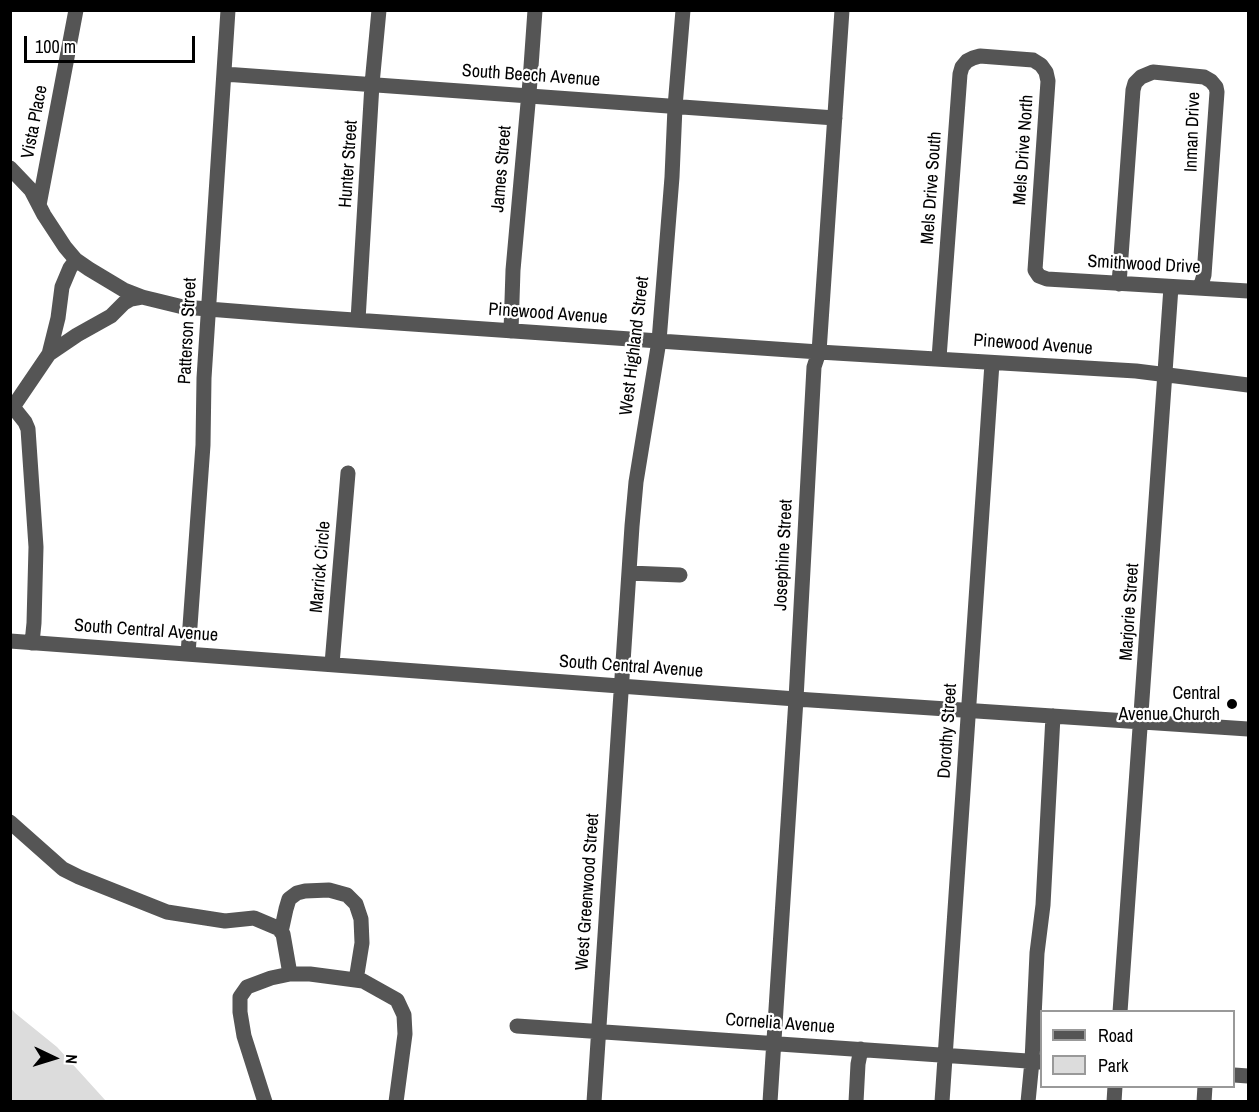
<!DOCTYPE html>
<html>
<head>
<meta charset="utf-8">
<style>
  body { margin:0 }
  #map { position:relative; width:1259px; height:1112px; overflow:hidden; background:#fff; font-family:"Archivo Narrow",sans-serif }
  canvas { display:block }
  .frame { position:absolute; inset:0; border:12px solid #000; pointer-events:none }
  .legend { position:absolute; left:1040px; top:1010px; width:195px; height:78px; box-sizing:border-box; background:#fff; border:2px solid #999; margin:0; padding:8px 10px; list-style:none; font-size:18px; color:#000 }
  .legend li { display:flex; align-items:center; gap:12px; height:30px }
  .legend b { width:30px; border:2px solid #999 }
  .north { position:absolute; left:24px; top:1028px; width:60px; height:60px; -webkit-text-stroke:4px #fff; paint-order:stroke; rotate:94deg; font-size:16px; font-weight:700; line-height:24px; text-align:center; color:#000 }
  .north::after { content:''; display:block; margin:auto; width:21px; height:27px; background:#000; clip-path:polygon(50% 0,100% 100%,50% 72%,0 100%) }
  .scale { position:absolute; left:24px; top:36px; width:171px; height:27px; box-sizing:border-box; border:3px solid #000; border-top:0; padding-left:8px; font-size:18px; line-height:21px; white-space:nowrap; color:#000; -webkit-text-stroke:4px #fff; paint-order:stroke }
</style>
</head>
<body>
<div id="map">
<canvas width="1259" height="1112"></canvas>
<div class="frame"></div>
<ul class="legend">
<li><b style="height:8px;background:#555"></b>Road</li>
<li><b style="height:16px;background:#dcdcdc"></b>Park</li>
</ul>
<div class="north">N</div>
<div class="scale">100 m</div>
</div>
<script>
const ctx = document.querySelector('canvas').getContext('2d');
ctx.lineJoin = 'round';
function paint(path, color) {
  ctx.fillStyle = color;
  ctx.fill(path, 'evenodd');
}
function shape(rows) {
  const path = new Path2D();
  for (const r of rows) {
    path.moveTo(r[0], r[1]);
    for (let i = 2; i < r.length; i += 2) path.lineTo(r[i], r[i + 1]);
  }
  return path;
}
function stroke(path, color, width, dash) {
  ctx.strokeStyle = color;
  ctx.lineWidth = width;
  ctx.lineCap = dash ? 'butt' : 'round';
  ctx.setLineDash(dash || []);
  ctx.stroke(path);
}
function label(font, color, halo, rows, align = 'center') {
  ctx.font = font + ' "Archivo Narrow",sans-serif';
  ctx.lineWidth = 4.5;
  ctx.setLineDash([]);
  ctx.textBaseline = 'middle';
  ctx.strokeStyle = halo;
  ctx.fillStyle = color;
  for (const [text, x, y, turn = 0] of rows) {
    ctx.save();
    ctx.translate(x, y);
    ctx.rotate((+turn || 0) * Math.PI / 180);
    ctx.textAlign = isNaN(turn) ? turn : align;
    if (halo) ctx.strokeText(text, 0, 0);
    ctx.fillText(text, 0, 0);
    ctx.restore();
  }
}
paint(shape([
  [10,1007,15,1013,57,1047,106,1101,11,1101]
]), '#dcdcdc');
stroke(shape([
  [224,74,835,118],
  [10,168,31,190,44,215,65,247,76,260,89,269,124,290,142,297,183,307,296,316,819,352,1136,371,1248,385],
  [39,205,76,10],
  [1119,284,1133,90,1135,83,1141,77,1153,72,1204,77,1211,81,1216,87,1217,92,1204,275,1200,288],
  [358,320,372,84,379,10],
  [511,331,513,270,530,81,535,10],
  [49,354,77,335,111,316,124,303,131,299,142,297],
  [939,358,960,74,962,67,967,61,973,58,980,56,1033,60,1041,65,1046,72,1048,81,1035,270,1039,276,1047,279,1248,291],
  [13,407,25,422,28,429,36,547,34,623,32,643],
  [10,408,13,407,49,354,58,318,62,287,70,268,76,260],
  [629,573,680,575],
  [10,641,796,699,1248,729],
  [188,654,203,445,204,378,228,10],
  [332,664,348,473],
  [10,822,63,869,79,877,167,912,225,921,254,918,280,929,283,934,290,974],
  [281,932,286,909,289,899,297,893,305,891,329,890,347,895,356,904,361,919,362,943,356,980],
  [1120,1012,1171,287],
  [517,1026,1042,1062],
  [1234,1075,1248,1076],
  [265,1102,244,1036,240,1012,240,997,247,987,271,978,290,974,310,974,363,981,397,1000,404,1015,405,1034,396,1102],
  [594,1102,632,526,636,482,659,341,672,177,675,107,683,10],
  [770,1102,796,699,814,367,819,352,842,10],
  [856,1102,858,1064,861,1049],
  [942,1102,992,363],
  [1028,1102,1032,1061,1037,953,1043,905,1053,716],
  [1114,1102,1115,1086],
  [1204,1102,1205,1086]
]), '#555', 15);
for (const [x, y, r, color] of [
  [1232,704,6,"#000"]
]) {
  const dot = new Path2D();
  dot.arc(x, y, r, 0, 2 * Math.PI);
  ctx.fillStyle = color;
  ctx.fill(dot);
  stroke(dot, '#fff', 2);
}
label('18px', '#000', '#fff', [
  ["South Beech Avenue",531,76,4],
  ["Vista Place",35,122,-79],
  ["Inman Drive",1193,132,-88],
  ["Mels Drive North",1024,150,-86],
  ["Hunter Street",349,164,-86],
  ["James Street",502,169,-85],
  ["Mels Drive South",932,188,-86],
  ["Smithwood Drive",1144,265,3],
  ["Pinewood Avenue",548,314,4],
  ["Patterson Street",188,331,-87],
  ["Pinewood Avenue",1033,345,4],
  ["West Highland Street",635,346,-83],
  ["Josephine Street",784,555,-87],
  ["Marrick Circle",321,567,-85],
  ["Marjorie Street",1130,612,-86],
  ["South Central Avenue",146,631,4],
  ["South Central Avenue",631,667,4],
  ["Dorothy Street",948,731,-86],
  ["West Greenwood Street",588,892,-86],
  ["Cornelia Avenue",780,1024,4]
]);
label('18px', '#000', '#fff', [
  ["Central",1220,694],
  ["Avenue Church",1220,715]
], 'right');
</script>
</body>
</html>
